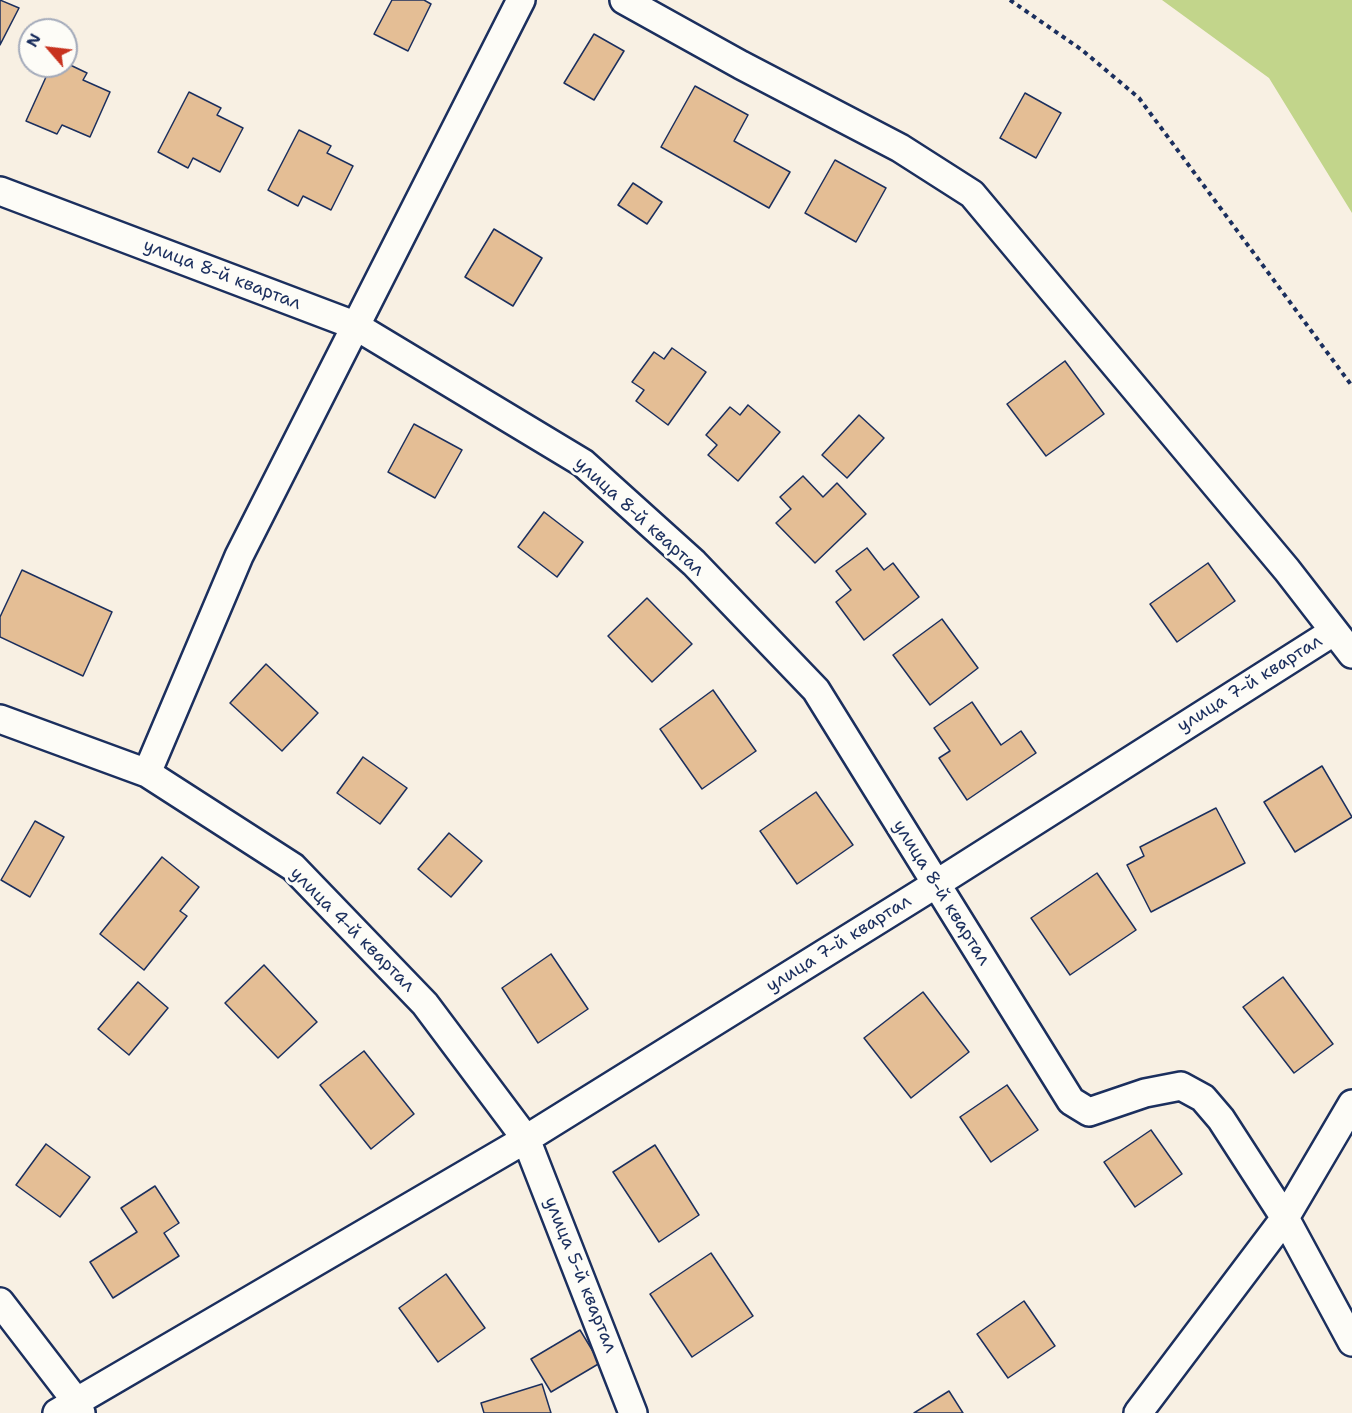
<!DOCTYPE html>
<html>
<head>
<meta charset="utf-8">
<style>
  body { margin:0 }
  #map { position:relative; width:1352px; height:1413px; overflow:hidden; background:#f8f0e3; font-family:"Shantell Sans",sans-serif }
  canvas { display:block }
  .north { position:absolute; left:18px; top:18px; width:60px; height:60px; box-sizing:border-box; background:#fdfcf7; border:2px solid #a3aaba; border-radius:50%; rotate:298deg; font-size:16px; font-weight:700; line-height:24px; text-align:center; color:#1b2f5e }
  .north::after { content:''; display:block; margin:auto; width:21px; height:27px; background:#c8321e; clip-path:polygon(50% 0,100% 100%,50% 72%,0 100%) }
</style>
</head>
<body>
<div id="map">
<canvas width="1352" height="1413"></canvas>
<div class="north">N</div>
</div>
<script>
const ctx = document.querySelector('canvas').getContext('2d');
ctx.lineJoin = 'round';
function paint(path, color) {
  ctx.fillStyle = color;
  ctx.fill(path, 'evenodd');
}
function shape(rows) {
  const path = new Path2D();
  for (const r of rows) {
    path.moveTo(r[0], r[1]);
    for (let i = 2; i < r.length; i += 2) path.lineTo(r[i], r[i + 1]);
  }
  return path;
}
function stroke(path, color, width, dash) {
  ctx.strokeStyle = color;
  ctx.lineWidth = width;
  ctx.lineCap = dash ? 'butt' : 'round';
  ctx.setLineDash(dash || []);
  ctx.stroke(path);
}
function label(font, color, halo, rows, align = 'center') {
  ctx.font = font + ' "Shantell Sans",sans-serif';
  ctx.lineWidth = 6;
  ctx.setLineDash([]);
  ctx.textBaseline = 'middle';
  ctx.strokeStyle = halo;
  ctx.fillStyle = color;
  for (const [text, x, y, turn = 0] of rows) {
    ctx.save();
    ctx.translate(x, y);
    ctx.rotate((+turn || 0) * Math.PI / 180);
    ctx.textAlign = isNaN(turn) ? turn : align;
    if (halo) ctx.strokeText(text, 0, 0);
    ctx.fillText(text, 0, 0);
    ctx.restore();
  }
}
paint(shape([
  [1162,0,1352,0,1352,213,1269,78]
]), '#c2d58b');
const building = shape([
  [0,0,19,8,0,45,0,0],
  [392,0,424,0,431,4,408,51,374,34,392,0],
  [594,34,624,51,594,100,564,83,594,34],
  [66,63,87,73,83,80,110,92,90,137,62,125,57,134,26,121,51,66,66,66,66,63],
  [695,86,748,115,734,141,790,172,769,208,661,147,695,86],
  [189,92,221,108,217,115,243,128,220,172,193,158,188,168,158,152,189,92],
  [1025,93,1061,113,1036,158,1000,138,1025,93],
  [299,130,331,146,327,153,353,166,331,210,303,196,298,206,268,190,299,130],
  [835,160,886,188,856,242,805,213,835,160],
  [633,183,662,202,647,224,618,205,633,183],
  [494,229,542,258,513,306,465,277,494,229],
  [672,348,706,372,668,425,636,401,644,390,632,382,654,352,664,359,672,348],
  [1065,361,1104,414,1046,456,1007,404,1065,361],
  [748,405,780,432,738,481,708,455,717,445,706,435,730,407,740,415,748,405],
  [859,415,884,438,847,478,822,455,859,415],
  [414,424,462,450,435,498,388,472,414,424],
  [803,476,823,497,837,483,866,514,815,563,776,523,791,509,780,497,803,476],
  [544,512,583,542,557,577,518,547,544,512],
  [867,548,884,570,893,563,919,597,864,640,836,602,851,590,836,571,867,548],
  [1208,563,1235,601,1177,642,1150,604,1208,563],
  [22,570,112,612,83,676,0,637,0,617,22,570],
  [647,598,692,644,652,682,608,636,647,598],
  [942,619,978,668,930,705,893,655,942,619],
  [266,664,318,713,282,751,230,703,266,664],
  [713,690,756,751,702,789,660,729,713,690],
  [972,702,1001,745,1021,731,1036,753,967,800,939,758,950,751,934,728,972,702],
  [363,757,407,788,380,824,337,793,363,757],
  [1322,766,1352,817,1295,852,1264,802,1322,766],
  [816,792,853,845,797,884,760,831,816,792],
  [1216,808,1245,863,1151,912,1127,865,1144,856,1140,847,1216,808],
  [35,821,64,837,30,897,1,880,35,821],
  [449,833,482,861,451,897,418,869,449,833],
  [162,857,199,887,180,911,187,916,144,970,100,934,162,857],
  [1097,873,1136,930,1070,975,1031,918,1097,873],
  [551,954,588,1009,538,1043,502,988,551,954],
  [264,965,317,1022,278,1058,225,1003,264,965],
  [1283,977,1333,1044,1294,1073,1243,1007,1283,977],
  [138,982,168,1008,129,1055,98,1029,138,982],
  [923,992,969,1052,911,1098,864,1038,923,992],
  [364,1051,414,1114,371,1149,320,1085,364,1051],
  [1007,1085,1038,1130,991,1162,960,1117,1007,1085],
  [1151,1130,1182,1174,1135,1207,1104,1162,1151,1130],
  [46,1144,90,1177,60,1217,16,1185,46,1144],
  [655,1145,699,1215,659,1242,613,1172,655,1145],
  [155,1186,179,1223,164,1233,179,1256,113,1298,90,1262,137,1232,121,1208,155,1186],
  [711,1253,753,1316,692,1357,650,1294,711,1253],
  [446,1274,485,1328,438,1362,399,1308,446,1274],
  [1024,1301,1055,1346,1008,1378,977,1334,1024,1301],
  [580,1330,600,1363,551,1392,531,1359,580,1330],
  [542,1384,551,1413,484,1413,481,1403,542,1384],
  [949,1391,963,1413,914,1413,949,1391]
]);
paint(building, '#e4be95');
stroke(building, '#1b2f5e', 1.5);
const street = shape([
  [624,0,741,65,900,148,972,194,1287,570,1352,654],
  [0,191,354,325,583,463,694,563,816,690,1071,1101,1089,1112,1145,1093,1181,1086,1203,1098,1221,1119,1285,1218,1352,1342],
  [0,719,147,773,293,867,425,1004,526,1139,633,1413],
  [147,773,239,556,521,0],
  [0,1302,76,1401,81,1413],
  [57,1413,526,1139,936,884,1333,632],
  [1138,1413,1285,1218,1352,1104]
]);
stroke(street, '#1b2f5e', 32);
stroke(shape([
  [1010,0,1082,50,1139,98,1352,386]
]), '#1b2f5e', 4, [4.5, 4.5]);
stroke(street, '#fdfcf7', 27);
label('18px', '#1b2f5e', '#fdfcf7', [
  ["улица 8-й квартал",222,275,21],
  ["улица 8-й квартал",639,517,42],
  ["улица 7-й квартал",1250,684,-32],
  ["улица 8-й квартал",941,893,58],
  ["улица 4-й квартал",352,930,45],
  ["улица 7-й квартал",839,944,-32],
  ["улица 5-й квартал",580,1275,68]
]);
</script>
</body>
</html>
